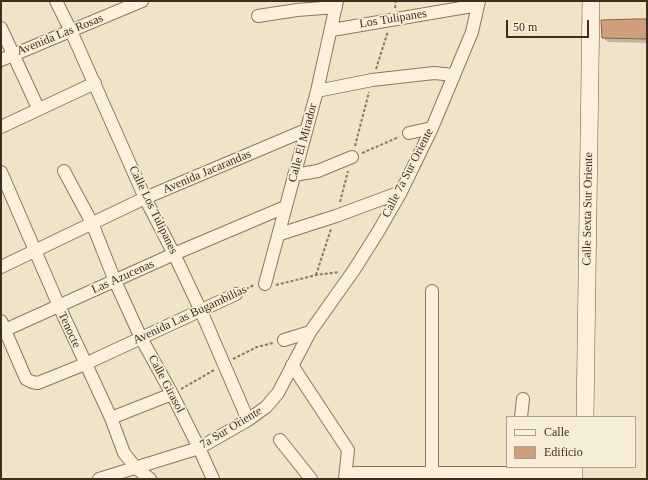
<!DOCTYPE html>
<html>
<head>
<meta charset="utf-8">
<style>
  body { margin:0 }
  #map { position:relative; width:648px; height:480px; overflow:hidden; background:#f0e4c8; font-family:"Times New Roman",serif }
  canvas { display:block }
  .frame { position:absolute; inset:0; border:2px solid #3d2e20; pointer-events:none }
  .legend { position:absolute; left:506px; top:416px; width:130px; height:52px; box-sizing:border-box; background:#f7eed8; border:1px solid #ada18e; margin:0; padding:5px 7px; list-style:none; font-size:12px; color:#3d2e20 }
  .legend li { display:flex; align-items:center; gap:8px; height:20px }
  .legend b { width:20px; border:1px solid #ada18e }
  .scale { position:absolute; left:506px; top:20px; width:83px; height:18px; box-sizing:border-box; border:2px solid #3d2e20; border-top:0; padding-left:5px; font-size:12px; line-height:14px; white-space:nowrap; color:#3d2e20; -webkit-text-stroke:3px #f7eed8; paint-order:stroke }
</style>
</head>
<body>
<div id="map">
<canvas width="648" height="480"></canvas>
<div class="frame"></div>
<ul class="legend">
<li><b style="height:5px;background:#faf1dc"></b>Calle</li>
<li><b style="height:11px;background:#cf9f7d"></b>Edificio</li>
</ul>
<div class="scale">50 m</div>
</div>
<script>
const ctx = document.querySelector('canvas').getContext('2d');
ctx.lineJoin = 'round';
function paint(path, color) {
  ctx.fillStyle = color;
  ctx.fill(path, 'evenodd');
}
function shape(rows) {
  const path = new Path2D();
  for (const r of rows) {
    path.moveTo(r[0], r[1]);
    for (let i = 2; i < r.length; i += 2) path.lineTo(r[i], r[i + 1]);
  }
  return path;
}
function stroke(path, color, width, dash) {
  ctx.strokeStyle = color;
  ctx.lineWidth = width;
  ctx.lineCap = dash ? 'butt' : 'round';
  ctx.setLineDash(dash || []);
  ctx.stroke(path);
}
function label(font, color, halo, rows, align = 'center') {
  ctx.font = font + ' "Times New Roman",serif';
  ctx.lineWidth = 3.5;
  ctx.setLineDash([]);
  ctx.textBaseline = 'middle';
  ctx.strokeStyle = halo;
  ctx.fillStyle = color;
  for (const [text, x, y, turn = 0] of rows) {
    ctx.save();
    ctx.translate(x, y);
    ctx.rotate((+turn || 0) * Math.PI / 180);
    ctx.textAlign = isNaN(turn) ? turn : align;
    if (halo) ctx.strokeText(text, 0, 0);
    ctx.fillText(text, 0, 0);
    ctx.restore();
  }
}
paint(shape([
  [647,21,647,43,608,42,603,38]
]), '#0003');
const building = shape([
  [635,19,647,19,647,39,602,38,601,20,635,19]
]);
paint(building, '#cf9f7d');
stroke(building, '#8d5f41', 1);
const street = shape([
  [56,1,71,31,145,198,174,254,201,311,248,420],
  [258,16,297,10,336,7],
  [1,28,38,108],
  [332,30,478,5],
  [1,60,142,1],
  [317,91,372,80,434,73,454,75],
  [1,127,95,83],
  [409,133,432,128],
  [64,171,92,223,115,281,141,338,172,394,199,448,213,479],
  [1,172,59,306,111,418,124,453,136,468,150,479],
  [294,175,318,171,352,157],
  [280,234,336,216,401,192],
  [1,267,145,198,306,130],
  [265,284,317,91,337,1],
  [1,321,26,379,32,382,38,383,85,364,236,294],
  [5,330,174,254,285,207],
  [284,340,310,332],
  [292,365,348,450,345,479],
  [521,417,523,399],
  [111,418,172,394],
  [280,440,311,479],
  [346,477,355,473,574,473],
  [99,479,199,448,248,420,266,407,278,393,310,332,354,270,378,232,401,192,432,128,472,32,479,1],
  [432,479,432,291]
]);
const secondary = shape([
  [585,417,591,1],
  [574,479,574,467]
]);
stroke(street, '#8d765c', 14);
stroke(secondary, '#6f573f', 18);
stroke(shape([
  [395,8,396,1],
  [376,69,388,31],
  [355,146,369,92],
  [362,153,399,137],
  [340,202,348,171],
  [316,275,331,229],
  [276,285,316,275,339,272],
  [246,289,254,285],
  [233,359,257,347,273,343],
  [181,389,214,370]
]), '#8d765c', 2, [3, 2]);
stroke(street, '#faf1dc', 12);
stroke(secondary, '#faf1dc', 17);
label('12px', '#3d2e20', '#f7eed8', [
  ["Los Tulipanes",393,19,-9],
  ["Avenida Las Rosas",60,35,-22],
  ["Calle El Mirador",303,143,-75],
  ["Avenida Jacarandas",207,172,-23],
  ["Calle 7a Sur Oriente",408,173,-63],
  ["Calle Sexta Sur Oriente",588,209,-89],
  ["Calle Los Tulipanes",153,210,64],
  ["Las Azucenas",123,277,-24],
  ["Avenida Las Bugambilias",190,315,-25],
  ["Tenocte",69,330,65],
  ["Calle Girasol",166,384,62],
  ["7a Sur Oriente",231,428,-31]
]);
</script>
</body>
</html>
